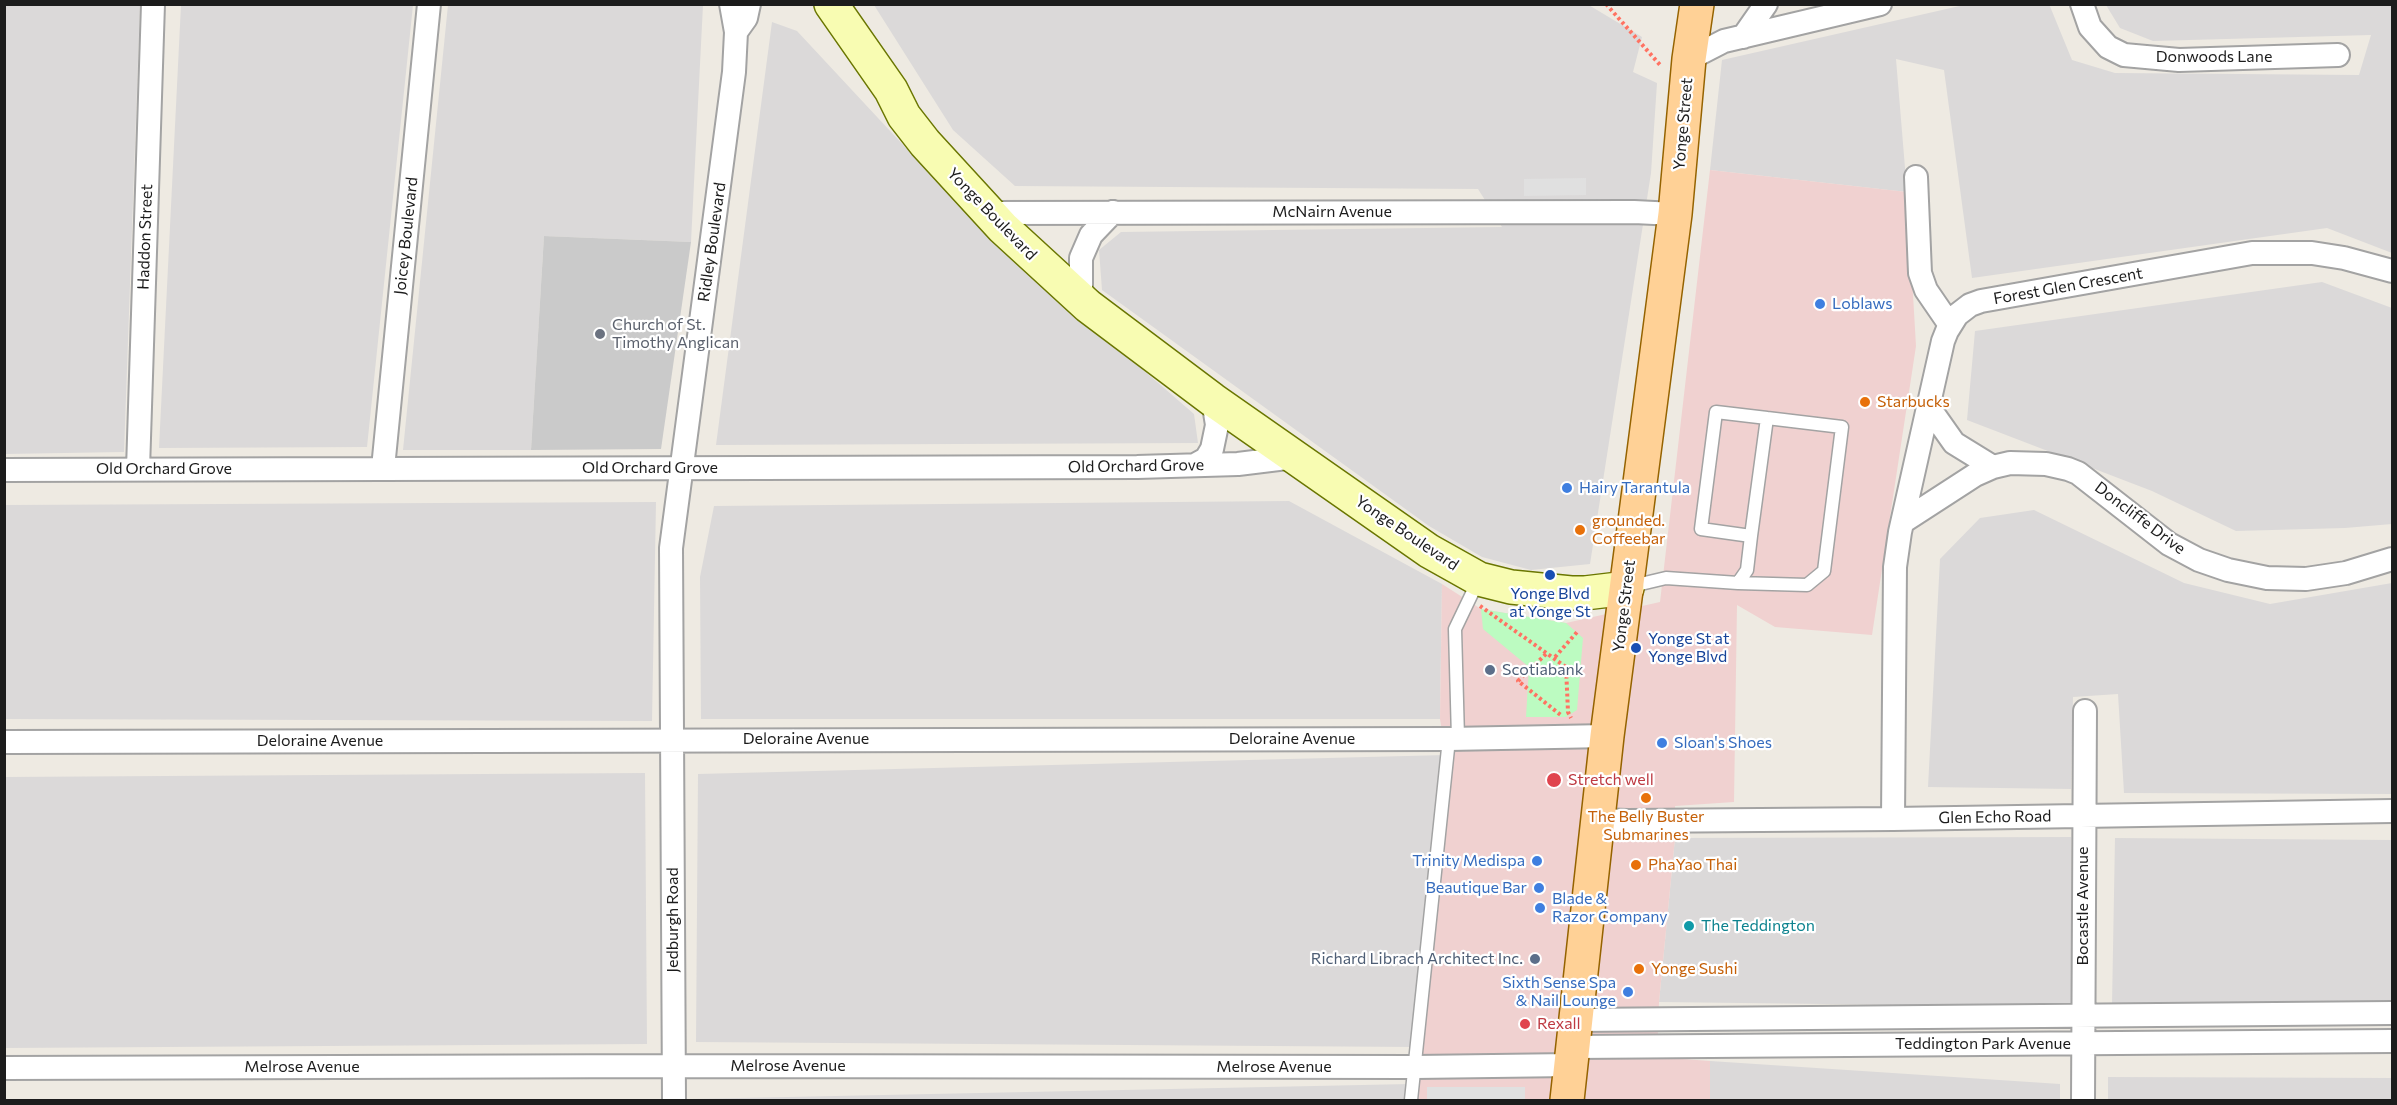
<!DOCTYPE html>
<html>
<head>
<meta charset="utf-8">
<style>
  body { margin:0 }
  #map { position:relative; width:2397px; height:1105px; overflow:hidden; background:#eeeae2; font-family:Commissioner,sans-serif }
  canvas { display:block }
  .frame { position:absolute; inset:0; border:6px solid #1c1c1c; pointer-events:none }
</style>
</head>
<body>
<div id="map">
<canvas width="2397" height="1105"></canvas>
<div class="frame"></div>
</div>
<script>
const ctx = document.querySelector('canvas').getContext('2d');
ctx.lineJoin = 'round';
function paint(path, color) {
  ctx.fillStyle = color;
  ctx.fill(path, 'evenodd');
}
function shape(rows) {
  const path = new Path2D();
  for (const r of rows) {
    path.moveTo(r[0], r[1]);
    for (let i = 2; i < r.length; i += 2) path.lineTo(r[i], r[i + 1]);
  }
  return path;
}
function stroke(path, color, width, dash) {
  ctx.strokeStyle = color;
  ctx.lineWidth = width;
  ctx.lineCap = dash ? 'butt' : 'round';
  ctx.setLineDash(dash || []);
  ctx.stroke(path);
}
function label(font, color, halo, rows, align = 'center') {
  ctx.font = font + ' Commissioner,sans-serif';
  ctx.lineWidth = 4.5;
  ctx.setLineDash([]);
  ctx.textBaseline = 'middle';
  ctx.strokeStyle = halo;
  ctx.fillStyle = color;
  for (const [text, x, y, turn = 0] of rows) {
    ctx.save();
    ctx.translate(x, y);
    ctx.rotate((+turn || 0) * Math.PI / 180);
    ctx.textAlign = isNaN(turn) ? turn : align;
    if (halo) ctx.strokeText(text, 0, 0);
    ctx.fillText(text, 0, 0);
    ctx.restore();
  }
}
paint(shape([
  [1587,4,1642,37,1633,72,1657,83,1651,173,1590,564,1531,570,1482,557,1429,526,1102,290,1099,250,1121,232,1502,227,1478,189,1015,186,953,130,874,5],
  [2049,4,2072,60,2115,73,2359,75,2371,35,2153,41,2120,28,2106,5,2392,5,2392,253,2327,228,1972,278,1944,70,1896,59,1907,192,1710,170,1722,60,1964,5],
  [4,5,140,5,124,452,5,454],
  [181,5,413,5,367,447,159,448],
  [448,5,703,5,691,242,544,236,531,450,403,450],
  [772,22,797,31,986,234,1194,414,1198,443,716,445],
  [2322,282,2392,308,2392,524,2345,528,2236,531,2152,491,1967,420,1975,331],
  [1289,501,1442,584,1440,719,701,719,700,577,714,506],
  [656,502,652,721,5,719,5,505],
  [2034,510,2184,583,2270,604,2392,583,2392,794,2124,793,2118,694,2073,697,2071,789,1928,787,1940,559,1980,518],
  [1446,755,1415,1047,696,1042,698,774],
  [645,773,647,1044,5,1048,5,777],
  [2071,837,2071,1007,1659,1002,1675,838],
  [2115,838,2392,840,2392,1006,2112,1005],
  [1710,1061,2060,1084,2060,1100,1710,1100],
  [2108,1077,2392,1078,2392,1100,2108,1100],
  [1410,1084,1409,1100,692,1100,692,1099]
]), '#dbd9d9');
paint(shape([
  [1710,170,1907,192,1916,346,1872,635,1775,627,1737,605,1734,802,1675,806,1675,838,1659,1002,1657,1057,1710,1061,1710,1100,1409,1100,1446,755,1440,719,1442,584,1481,609,1566,623,1660,602]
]), '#f0d1d0');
paint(shape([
  [544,236,691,242,661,449,531,450]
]), '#cacaca');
paint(shape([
  [1481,609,1566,623,1583,638,1577,710,1566,717,1526,717,1529,667,1483,629]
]), '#bcfbc1');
paint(shape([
  [1586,178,1586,195,1524,196,1524,179],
  [1427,1087,1525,1087,1525,1100,1427,1100]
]), '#e0e0e0');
const lane = shape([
  [1738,583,1807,585,1824,571,1842,427,1767,418],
  [1628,587,1666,578,1738,583,1747,570,1751,536,1767,418,1716,412,1701,529,1751,536],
  [1458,738,1455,629,1478,581],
  [1411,1100,1449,739]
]);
const street = shape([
  [2082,4,2090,27,2108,47,2124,55,2179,60,2338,55],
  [736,32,746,18,749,4],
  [1743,37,1766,4],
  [1689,59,1724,41,1880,4],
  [1916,177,1920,273,1926,290,1950,325],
  [989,213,1634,212,1675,214],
  [1087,304,1081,289,1081,258,1091,235,1113,212],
  [1930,409,1954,443,1993,467],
  [1195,465,1206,459,1212,449,1217,425,1213,400],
  [383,468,429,4],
  [138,469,153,4],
  [4,470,1137,467,1238,464,1295,457],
  [1904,521,1975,475,1993,467,2010,463,2046,464,2068,469,2078,473,2169,544,2199,560,2228,570,2267,578,2306,579,2346,573,2392,559],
  [4,742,1449,739,1607,736],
  [1893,819,1895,567,1900,532,1943,341,1947,331,1957,315,1970,305,1981,301,2252,253,2312,253,2344,258,2392,271],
  [1598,820,1628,821,1893,819,2392,811],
  [1576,1020,2392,1013],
  [1574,1047,2392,1041],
  [4,1068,674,1066,1415,1067,1571,1065],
  [674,1100,671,548,734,72,736,32,731,4],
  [2083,1100,2085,711]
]);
const secondary = shape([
  [831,4,891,90,904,116,925,143,1003,228,1088,306,1213,400,1429,551,1479,579,1511,587,1571,593,1585,593,1627,588]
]);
const primary = shape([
  [1567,1100,1607,736,1675,214,1689,59,1697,4]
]);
stroke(lane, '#a3a3a3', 15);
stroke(street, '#a3a3a3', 26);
stroke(secondary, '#6a7601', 36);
stroke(primary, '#956300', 36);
stroke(shape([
  [1606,4,1661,66],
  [1480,606,1566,667,1568,712,1571,718],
  [1546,654,1518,681,1562,716],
  [1555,657,1578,631]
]), '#ff7262', 4, [3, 3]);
stroke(lane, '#fff', 12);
stroke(street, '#fff', 22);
stroke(secondary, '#f8fcb2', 33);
stroke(primary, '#ffd196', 33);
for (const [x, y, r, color] of [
  [1820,304,6,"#3f7fe0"],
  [600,334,6,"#6b7280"],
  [1865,402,6,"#e8710a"],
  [1567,488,6,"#3f7fe0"],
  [1580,530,6,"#e8710a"],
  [1550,575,6,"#1a4fb4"],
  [1636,648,6,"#1a4fb4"],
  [1490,670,6,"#5c6f8a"],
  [1662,743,6,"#3f7fe0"],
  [1554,780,8,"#e0444e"],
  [1646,798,6,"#e8710a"],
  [1537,861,6,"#3f7fe0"],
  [1636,865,6,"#e8710a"],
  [1539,888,6,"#3f7fe0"],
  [1540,908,6,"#3f7fe0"],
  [1689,926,6,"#0f9aa8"],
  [1535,959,6,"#5c6f8a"],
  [1639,969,6,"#e8710a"],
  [1628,992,6,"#3f7fe0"],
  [1525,1024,6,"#e0444e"]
]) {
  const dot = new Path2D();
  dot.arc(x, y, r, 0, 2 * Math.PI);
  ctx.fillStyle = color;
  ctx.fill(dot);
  stroke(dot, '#fff', 2);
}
label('16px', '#1c1c1c', '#fff', [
  ["Donwoods Lane",2214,57],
  ["Yonge Street",1683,124,-85],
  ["McNairn Avenue",1332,212],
  ["Yonge Boulevard",992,214,46],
  ["Joicey Boulevard",406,236,-84],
  ["Haddon Street",145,237,-88],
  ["Ridley Boulevard",712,242,-82],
  ["Forest Glen Crescent",2068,286,-10],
  ["Old Orchard Grove",1136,466,-1],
  ["Old Orchard Grove",650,468],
  ["Old Orchard Grove",164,469],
  ["Doncliffe Drive",2140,518,37],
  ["Yonge Boulevard",1407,533,34],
  ["Yonge Street",1624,606,-83],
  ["Deloraine Avenue",806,739],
  ["Deloraine Avenue",1292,739],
  ["Deloraine Avenue",320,741],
  ["Glen Echo Road",1995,817,-1],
  ["Bocastle Avenue",2083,906,-90],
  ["Jedburgh Road",673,920,-90],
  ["Teddington Park Avenue",1983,1044],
  ["Melrose Avenue",788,1066],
  ["Melrose Avenue",302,1067],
  ["Melrose Avenue",1274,1067]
]);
label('16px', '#366cbe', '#fff', [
  ["Loblaws",1832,304],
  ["Hairy Tarantula",1579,488],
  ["Sloan's Shoes",1674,743],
  ["Trinity Medispa",1525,861,"right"],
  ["Beautique Bar",1527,888,"right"],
  ["Blade &",1552,899],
  ["Razor Company",1552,917],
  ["Sixth Sense Spa",1616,983,"right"],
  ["& Nail Lounge",1616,1001,"right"]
], 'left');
label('16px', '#5b616d', '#fff', [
  ["Church of St.",612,325],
  ["Timothy Anglican",612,343]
], 'left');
label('16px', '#c56008', '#fff', [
  ["Starbucks",1877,402],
  ["grounded.",1592,521],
  ["Coffeebar",1592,539],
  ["The Belly Buster",1646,817,"center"],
  ["Submarines",1646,835,"center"],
  ["PhaYao Thai",1648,865],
  ["Yonge Sushi",1651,969]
], 'left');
label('16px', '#164399', '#fff', [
  ["Yonge Blvd",1550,594],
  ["at Yonge St",1550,612],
  ["Yonge St at",1648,639,"left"],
  ["Yonge Blvd",1648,657,"left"]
]);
label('16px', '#4e5e75', '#fff', [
  ["Scotiabank",1502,670],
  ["Richard Librach Architect Inc.",1523,959,"right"]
], 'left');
label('16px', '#be3a42', '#fff', [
  ["Stretch well",1568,780],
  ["Rexall",1537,1024]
], 'left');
label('16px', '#0d838f', '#fff', [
  ["The Teddington",1701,926]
], 'left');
</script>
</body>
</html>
